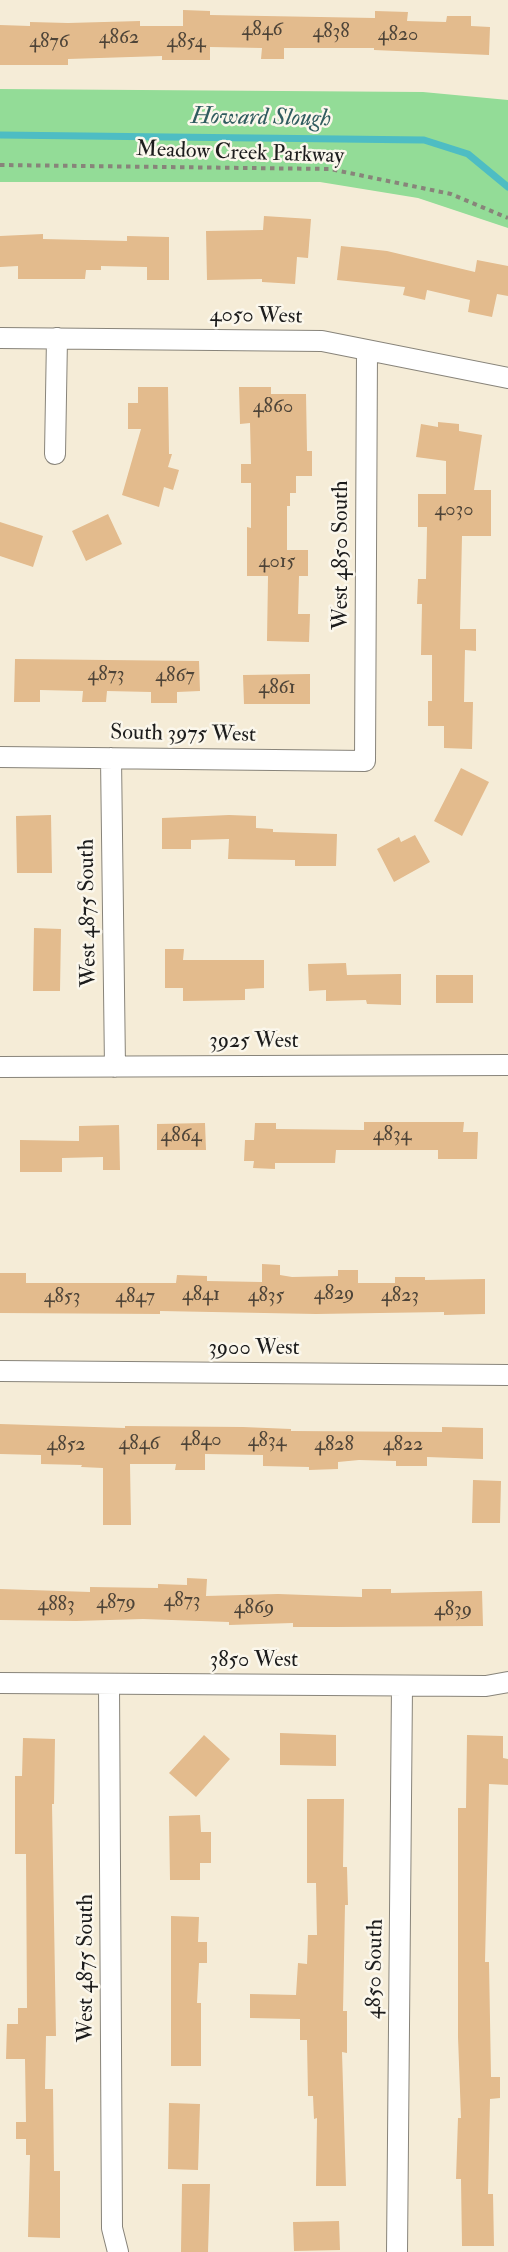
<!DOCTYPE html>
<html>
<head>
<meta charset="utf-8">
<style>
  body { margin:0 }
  canvas { display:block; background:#f5ecd7 }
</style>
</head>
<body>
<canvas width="508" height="2252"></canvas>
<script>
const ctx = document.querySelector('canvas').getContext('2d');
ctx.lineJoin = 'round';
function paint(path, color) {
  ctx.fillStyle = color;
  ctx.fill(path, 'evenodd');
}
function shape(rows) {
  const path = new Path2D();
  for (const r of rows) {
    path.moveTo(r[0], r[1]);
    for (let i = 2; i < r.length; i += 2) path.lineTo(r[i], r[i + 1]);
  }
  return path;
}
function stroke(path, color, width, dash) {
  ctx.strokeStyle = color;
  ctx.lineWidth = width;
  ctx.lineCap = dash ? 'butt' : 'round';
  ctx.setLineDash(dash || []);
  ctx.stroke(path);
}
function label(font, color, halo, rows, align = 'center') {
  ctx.font = font + ' "IM FELL Double Pica",serif';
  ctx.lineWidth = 5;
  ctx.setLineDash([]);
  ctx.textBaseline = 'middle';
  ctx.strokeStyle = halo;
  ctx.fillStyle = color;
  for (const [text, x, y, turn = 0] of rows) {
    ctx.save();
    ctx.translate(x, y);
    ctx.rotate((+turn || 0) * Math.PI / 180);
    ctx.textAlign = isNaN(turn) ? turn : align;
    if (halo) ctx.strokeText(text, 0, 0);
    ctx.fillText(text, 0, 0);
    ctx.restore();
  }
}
paint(shape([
  [0,89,423,92,508,100,508,228,418,198,320,182,0,182]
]), '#93dc97');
stroke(shape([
  [0,135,424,140,468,154,508,187]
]), '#4ebdc3', 7);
paint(shape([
  [183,10,210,11,210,15,375,18,375,11,408,12,407,21,446,22,447,16,471,16,471,26,490,27,489,55,374,50,374,48,284,48,284,59,261,59,262,48,210,47,210,60,162,60,162,56,68,59,68,65,0,65,0,25,30,26,30,22,68,23,140,21,140,26,183,26],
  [264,216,311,219,308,258,297,257,295,284,262,282,262,279,207,280,206,231,263,230],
  [43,234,43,239,127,241,127,236,169,237,169,280,147,280,147,267,101,266,101,270,86,270,85,279,18,279,18,266,0,267,0,236],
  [341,246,387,251,475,272,477,260,508,266,508,296,497,294,492,317,468,312,470,300,427,290,425,300,403,295,405,287,337,280],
  [138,387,168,387,169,454,172,454,168,467,179,470,173,490,164,487,159,507,122,495,141,429,128,429,128,403,138,403],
  [239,387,271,387,271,394,306,394,307,451,312,451,312,476,296,476,296,493,290,493,290,506,287,506,287,550,308,550,308,576,299,576,298,614,310,614,309,642,267,641,268,576,247,576,247,527,251,528,251,483,241,483,241,464,251,464,250,423,240,424],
  [438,422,459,424,459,431,482,435,474,490,491,490,491,536,462,536,460,629,476,629,476,651,465,650,464,702,473,702,472,749,444,748,444,726,428,726,428,701,432,701,432,655,421,655,422,604,417,604,418,579,426,579,427,527,418,527,418,494,446,494,446,461,416,457,421,424,438,427],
  [108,514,122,544,86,561,72,531],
  [0,522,43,536,33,567,0,556],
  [15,659,199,661,200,691,177,692,177,703,151,703,151,692,107,691,106,702,82,702,83,691,40,690,40,702,14,702],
  [310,674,310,704,244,704,243,675],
  [461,768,489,782,462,836,434,821],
  [51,815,52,873,17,873,16,816],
  [229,815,256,816,256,828,273,829,273,832,337,834,336,866,295,866,295,860,228,859,229,839,191,840,191,849,162,849,162,818],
  [415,835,430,862,394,882,377,849,399,837,401,842],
  [34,928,61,929,60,991,33,991],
  [165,949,184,949,183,960,264,960,264,988,245,989,245,1000,183,1001,183,988,165,988],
  [346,963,347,975,401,974,401,1005,367,1004,366,1000,326,1001,326,990,309,991,308,964],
  [436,975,473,975,473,1003,436,1003],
  [364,1122,464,1122,463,1132,478,1132,477,1159,438,1159,438,1150,336,1150,335,1163,275,1163,275,1169,253,1168,254,1161,244,1161,245,1140,254,1140,255,1123,276,1123,276,1129,364,1130],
  [205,1123,206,1150,157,1150,157,1124],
  [119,1125,120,1170,103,1170,103,1157,62,1158,62,1172,20,1172,20,1140,79,1141,79,1126],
  [262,1264,280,1265,280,1275,292,1277,338,1276,338,1270,358,1270,358,1283,395,1283,395,1277,425,1277,425,1280,485,1279,485,1314,444,1315,444,1312,316,1314,160,1311,160,1314,0,1313,0,1273,26,1273,26,1283,176,1283,177,1275,207,1276,207,1281,262,1282],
  [0,1424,125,1428,125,1426,243,1427,291,1429,291,1431,442,1432,442,1427,483,1428,483,1459,427,1457,427,1466,396,1466,396,1461,359,1460,338,1462,338,1469,309,1470,309,1467,263,1466,263,1455,205,1454,205,1470,175,1470,176,1464,130,1464,131,1525,103,1525,103,1468,81,1467,82,1465,41,1464,41,1455,0,1454],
  [473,1480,501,1481,500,1523,472,1523],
  [187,1578,207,1579,206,1596,278,1594,362,1597,362,1589,391,1589,391,1593,482,1591,483,1626,335,1627,293,1627,293,1623,229,1625,229,1622,143,1619,76,1621,0,1620,0,1589,90,1592,90,1587,158,1588,158,1584,187,1585],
  [280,1733,336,1735,336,1766,280,1765],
  [204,1735,230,1759,196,1797,169,1773],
  [467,1735,503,1736,503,1758,508,1759,508,1785,489,1784,485,1962,489,1962,491,2077,500,2077,500,2098,490,2099,488,2194,493,2194,494,2246,462,2246,461,2179,456,2179,458,2118,461,2118,458,2037,458,1808,466,1808],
  [23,1738,55,1739,54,1804,52,1804,56,2036,46,2036,45,2089,53,2089,54,2171,60,2171,60,2238,28,2237,30,2155,26,2155,26,2139,16,2139,16,2122,26,2122,25,2059,6,2059,7,2024,18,2024,18,2008,27,2008,26,1854,15,1854,15,1776,22,1776],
  [307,1799,344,1799,343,1867,347,1867,348,1905,345,1905,343,2011,347,2011,347,2053,342,2052,346,2186,316,2186,317,2118,314,2119,313,2096,308,2096,307,2040,300,2040,300,2019,250,2018,250,1994,296,1995,298,1963,307,1964,308,1935,317,1935,316,1883,307,1883],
  [200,1815,201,1832,211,1832,211,1863,200,1863,200,1880,170,1880,169,1816],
  [171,1916,199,1917,198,1942,207,1942,207,1963,199,1963,197,2003,201,2003,201,2066,171,2066],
  [169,2103,200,2104,198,2170,168,2169],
  [182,2184,210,2184,208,2252,181,2252],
  [339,2221,340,2250,294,2251,293,2222]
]), '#e3bb8d');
const street = shape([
  [0,338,322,341,508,378],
  [55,454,57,338],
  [0,757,365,761,367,350],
  [111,758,115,1067],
  [0,1067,508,1065],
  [0,1371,508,1375],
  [0,1683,486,1686,508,1682],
  [109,1684,112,2228,118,2252],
  [397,2252,402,1686]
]);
stroke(street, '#88847a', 22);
stroke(shape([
  [0,165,330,169,451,194,508,218]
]), '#88847a', 4, [4.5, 4.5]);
stroke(street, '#fff', 20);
label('20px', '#4e4438', null, [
  ["4846",262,31],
  ["4838",331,33],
  ["4820",398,36],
  ["4862",119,39],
  ["4876",49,43],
  ["4854",186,43],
  ["4860",273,408],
  ["4030",454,511],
  ["4015",277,563],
  ["4873",106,676],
  ["4867",175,677],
  ["4861",277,689],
  ["4834",392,1136],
  ["4864",181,1137],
  ["4829",334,1295],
  ["4841",201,1296],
  ["4835",266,1297],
  ["4823",400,1297],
  ["4853",62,1298],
  ["4847",135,1298],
  ["4840",201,1441],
  ["4834",267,1442],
  ["4846",139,1445],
  ["4852",66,1446],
  ["4828",334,1446],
  ["4822",403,1446],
  ["4873",182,1602],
  ["4879",116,1604],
  ["4883",56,1606],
  ["4869",254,1609],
  ["4839",453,1611]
]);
label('22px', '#1c1c1c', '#fbf7ec', [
  ["Meadow Creek Parkway",240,154,2],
  ["4050 West",256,317,1],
  ["West 4850 South",342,555,-90],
  ["South 3975 West",183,735,1],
  ["West 4875 South",89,913,-91],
  ["3925 West",254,1042],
  ["3900 West",254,1349],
  ["3850 West",254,1661],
  ["West 4875 South",87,1968,-90],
  ["4850 South",376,1969,-89]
]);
label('italic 24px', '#305c5f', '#fbf7ec', [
  ["Howard Slough",261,119,1]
]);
</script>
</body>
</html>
